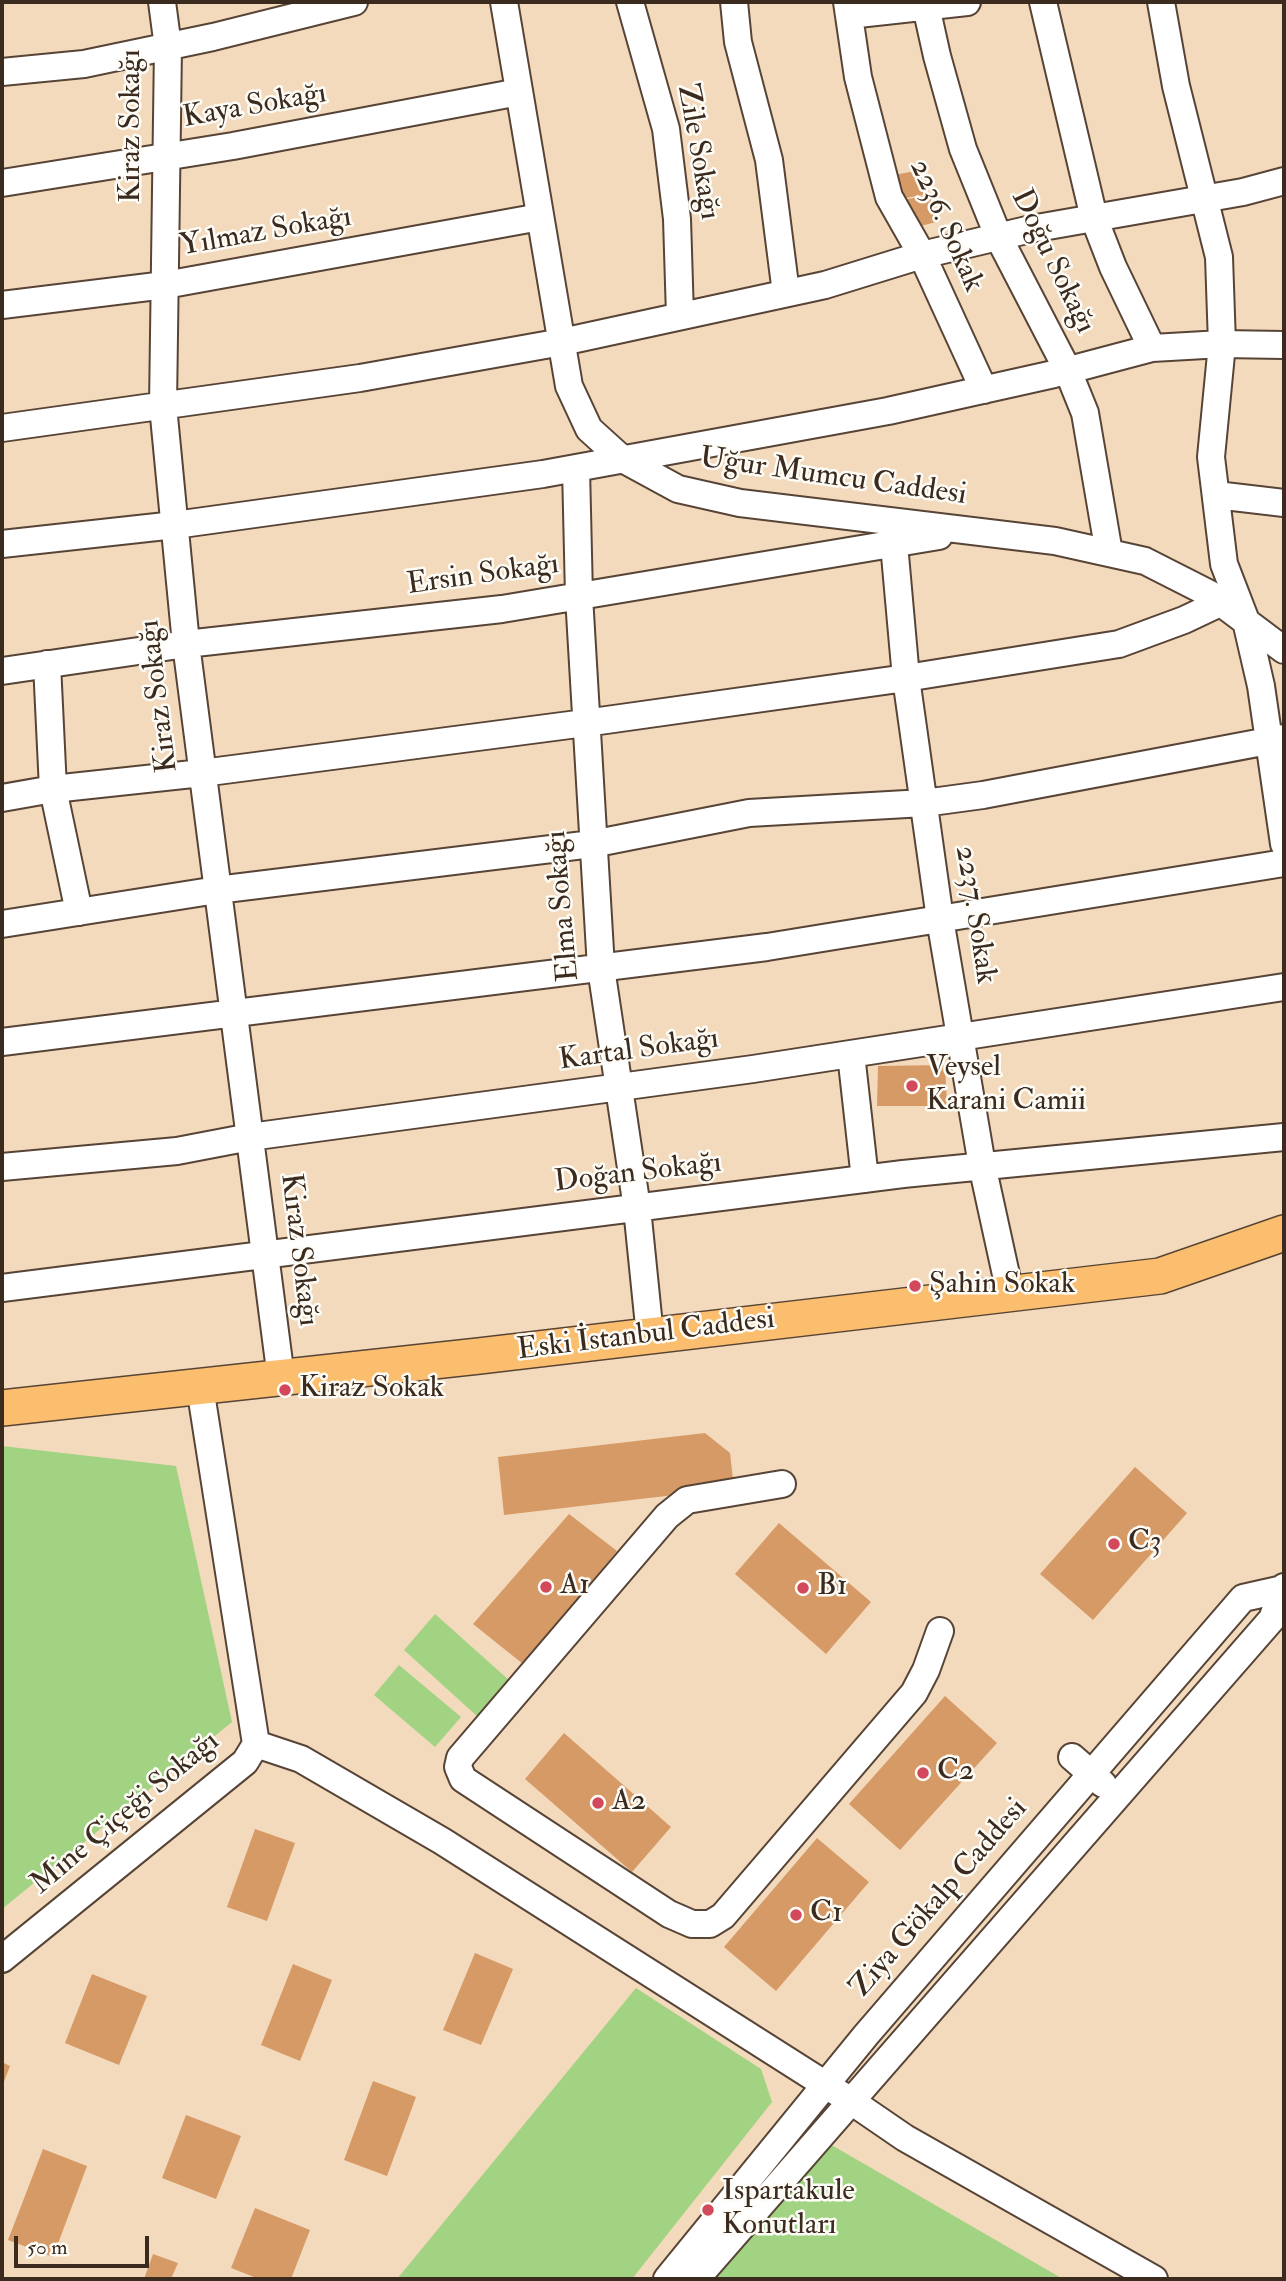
<!DOCTYPE html>
<html>
<head>
<meta charset="utf-8">
<style>
  body { margin:0 }
  #map { position:relative; width:1286px; height:2281px; overflow:hidden; background:#f3dabc; font-family:"IM FELL Double Pica",serif }
  canvas { display:block }
  .frame { position:absolute; inset:0; border:4px solid #3b2a1e; pointer-events:none }
  .scale { position:absolute; left:14px; top:2236px; width:135px; height:32px; box-sizing:border-box; border:4px solid #3b2a1e; border-top:0; padding-left:9px; font-size:21px; line-height:24px; white-space:nowrap; color:#3b2a1e; -webkit-text-stroke:5px #fdfcf7; paint-order:stroke }
</style>
</head>
<body>
<div id="map">
<canvas width="1286" height="2281"></canvas>
<div class="frame"></div>
<div class="scale">50 m</div>
</div>
<script>
const ctx = document.querySelector('canvas').getContext('2d');
ctx.lineJoin = 'round';
function paint(path, color) {
  ctx.fillStyle = color;
  ctx.fill(path, 'evenodd');
}
function shape(rows) {
  const path = new Path2D();
  for (const r of rows) {
    path.moveTo(r[0], r[1]);
    for (let i = 2; i < r.length; i += 2) path.lineTo(r[i], r[i + 1]);
  }
  return path;
}
function stroke(path, color, width, dash) {
  ctx.strokeStyle = color;
  ctx.lineWidth = width;
  ctx.lineCap = dash ? 'butt' : 'round';
  ctx.setLineDash(dash || []);
  ctx.stroke(path);
}
function label(font, color, halo, rows, align = 'center') {
  ctx.font = font + ' "IM FELL Double Pica",serif';
  ctx.lineWidth = 5;
  ctx.setLineDash([]);
  ctx.textBaseline = 'middle';
  ctx.strokeStyle = halo;
  ctx.fillStyle = color;
  for (const [text, x, y, turn = 0] of rows) {
    ctx.save();
    ctx.translate(x, y);
    ctx.rotate((+turn || 0) * Math.PI / 180);
    ctx.textAlign = isNaN(turn) ? turn : align;
    if (halo) ctx.strokeText(text, 0, 0);
    ctx.fillText(text, 0, 0);
    ctx.restore();
  }
}
paint(shape([
  [2,1446,176,1466,232,1722,2,1909],
  [435,1614,510,1681,478,1717,404,1650],
  [399,1665,461,1717,435,1747,374,1695],
  [636,1988,761,2069,772,2102,632,2279,397,2279],
  [828,2143,1063,2279,686,2279]
]), '#a1d382');
paint(shape([
  [920,170,928,194,895,200,889,176],
  [930,195,940,221,909,229,897,201],
  [945,1065,947,1106,877,1106,878,1066],
  [705,1433,730,1453,734,1488,504,1515,498,1457],
  [1135,1467,1187,1513,1093,1620,1040,1574],
  [569,1514,617,1551,523,1664,473,1624],
  [779,1523,871,1602,826,1654,735,1574],
  [945,1696,997,1743,900,1850,849,1804],
  [564,1733,671,1827,632,1872,525,1779],
  [255,1829,295,1843,267,1921,227,1907],
  [817,1838,869,1882,776,1991,724,1947],
  [475,1953,513,1969,481,2045,443,2030],
  [293,1964,332,1980,300,2061,261,2045],
  [92,1974,147,1996,119,2065,65,2043],
  [2,2062,10,2066,2,2087],
  [373,2081,416,2097,387,2176,344,2160],
  [186,2115,241,2136,216,2199,162,2178],
  [43,2149,87,2166,53,2257,8,2240],
  [255,2208,310,2230,291,2279,259,2279,231,2268],
  [153,2254,178,2263,171,2279,144,2279]
]), '#d69a67');
const minor = shape([
  [162,2,168,47,163,406,186,644,281,1378],
  [504,2,569,386,589,429,621,458,678,489,740,503,1055,541,1145,561,1208,593,1284,650],
  [630,2,666,129,677,219,680,316],
  [734,2,738,42,769,160,786,293],
  [847,2,858,77,889,197,922,255,984,390],
  [925,2,937,56,963,149,999,238,1068,371,1085,413,1109,553],
  [1043,2,1094,218,1113,267,1152,348],
  [1161,2,1176,86,1219,257,1222,344,1211,457,1224,564,1246,621,1261,686,1284,844],
  [849,15,967,2],
  [2,72,84,64,213,37,354,2],
  [2,183,233,146,519,92],
  [2,305,165,285,540,217],
  [2,428,360,378,562,342,825,285,922,255,1031,229,1243,192,1284,181],
  [576,468,579,596,601,968,637,1208,650,1336],
  [1216,495,1284,503],
  [2,544,175,525,543,474,888,411,1054,374,1152,348,1222,344,1284,345],
  [894,544,906,678,940,919,982,1165,1010,1293],
  [47,664,53,789,79,912],
  [2,671,186,644,502,609,939,536],
  [2,798,53,789,202,773,585,723,906,678,1119,644,1184,620,1220,603],
  [2,924,217,890,592,844,749,813,924,803,983,795,1284,738],
  [2,1042,767,947,1284,863],
  [851,1054,865,1179],
  [2,1167,177,1151,250,1137,753,1069,1284,987],
  [2,1288,903,1174,1284,1137],
  [200,1387,256,1744],
  [782,1484,687,1500,667,1516,460,1758,458,1767,463,1779,669,1914,692,1924,710,1924,723,1916,914,1693,926,1670,940,1631],
  [256,1744,301,1759,442,1841,851,2101,905,2138,1154,2279],
  [1072,1757,1103,1784],
  [2,1959,245,1762,256,1744],
  [667,2279,866,2035,1243,1598,1283,1589],
  [696,2279,1272,1619,1284,1587]
]);
const major = shape([
  [2,1408,479,1356,1160,1276,1284,1233]
]);
stroke(minor, '#574436', 30);
stroke(major, '#574436', 38);
stroke(minor, '#fff', 26);
stroke(major, '#fbbe6e', 35);
for (const [x, y, r, color] of [
  [912,1086,7,"#d1495b"],
  [915,1286,7,"#d1495b"],
  [285,1390,7,"#d1495b"],
  [1114,1544,7,"#d1495b"],
  [546,1587,7,"#d1495b"],
  [803,1588,7,"#d1495b"],
  [923,1773,7,"#d1495b"],
  [598,1803,7,"#d1495b"],
  [796,1915,7,"#d1495b"],
  [708,2210,7,"#d1495b"]
]) {
  const dot = new Path2D();
  dot.arc(x, y, r, 0, 2 * Math.PI);
  ctx.fillStyle = color;
  ctx.fill(dot);
  stroke(dot, '#fdfcf7', 2.5);
}
label('30px', '#3b2a1e', '#fdfcf7', [
  ["Kaya Sokağı",255,107,-10],
  ["Kiraz Sokağı",133,126,-90],
  ["Zile Sokağı",697,152,80],
  ["2236. Sokak",945,226,66],
  ["Yılmaz Sokağı",266,233,-10],
  ["Doğu Sokağı",1052,262,64],
  ["Uğur Mumcu Caddesi",833,478,8],
  ["Ersin Sokağı",483,576,-8],
  ["Kiraz Sokağı",160,696,-97],
  ["Elma Sokağı",564,906,-95],
  ["2237. Sokak",974,915,81],
  ["Kartal Sokağı",639,1051,-8],
  ["Doğan Sokağı",638,1174,-7],
  ["Kiraz Sokağı",298,1250,83],
  ["Eski İstanbul Caddesi",646,1336,-7],
  ["Mine Çiçeği Sokağı",126,1814,-40],
  ["Ziya Gökalp Caddesi",940,1899,-49]
]);
label('30px', '#3b2a1e', '#fdfcf7', [
  ["Veysel",926,1069],
  ["Karani Camii",926,1103],
  ["Şahin Sokak",929,1286],
  ["Kiraz Sokak",299,1390],
  ["C3",1128,1544],
  ["A1",560,1587],
  ["B1",817,1588],
  ["C2",937,1773],
  ["A2",612,1803],
  ["C1",810,1915],
  ["Ispartakule",722,2193],
  ["Konutları",722,2227]
], 'left');
</script>
</body>
</html>
